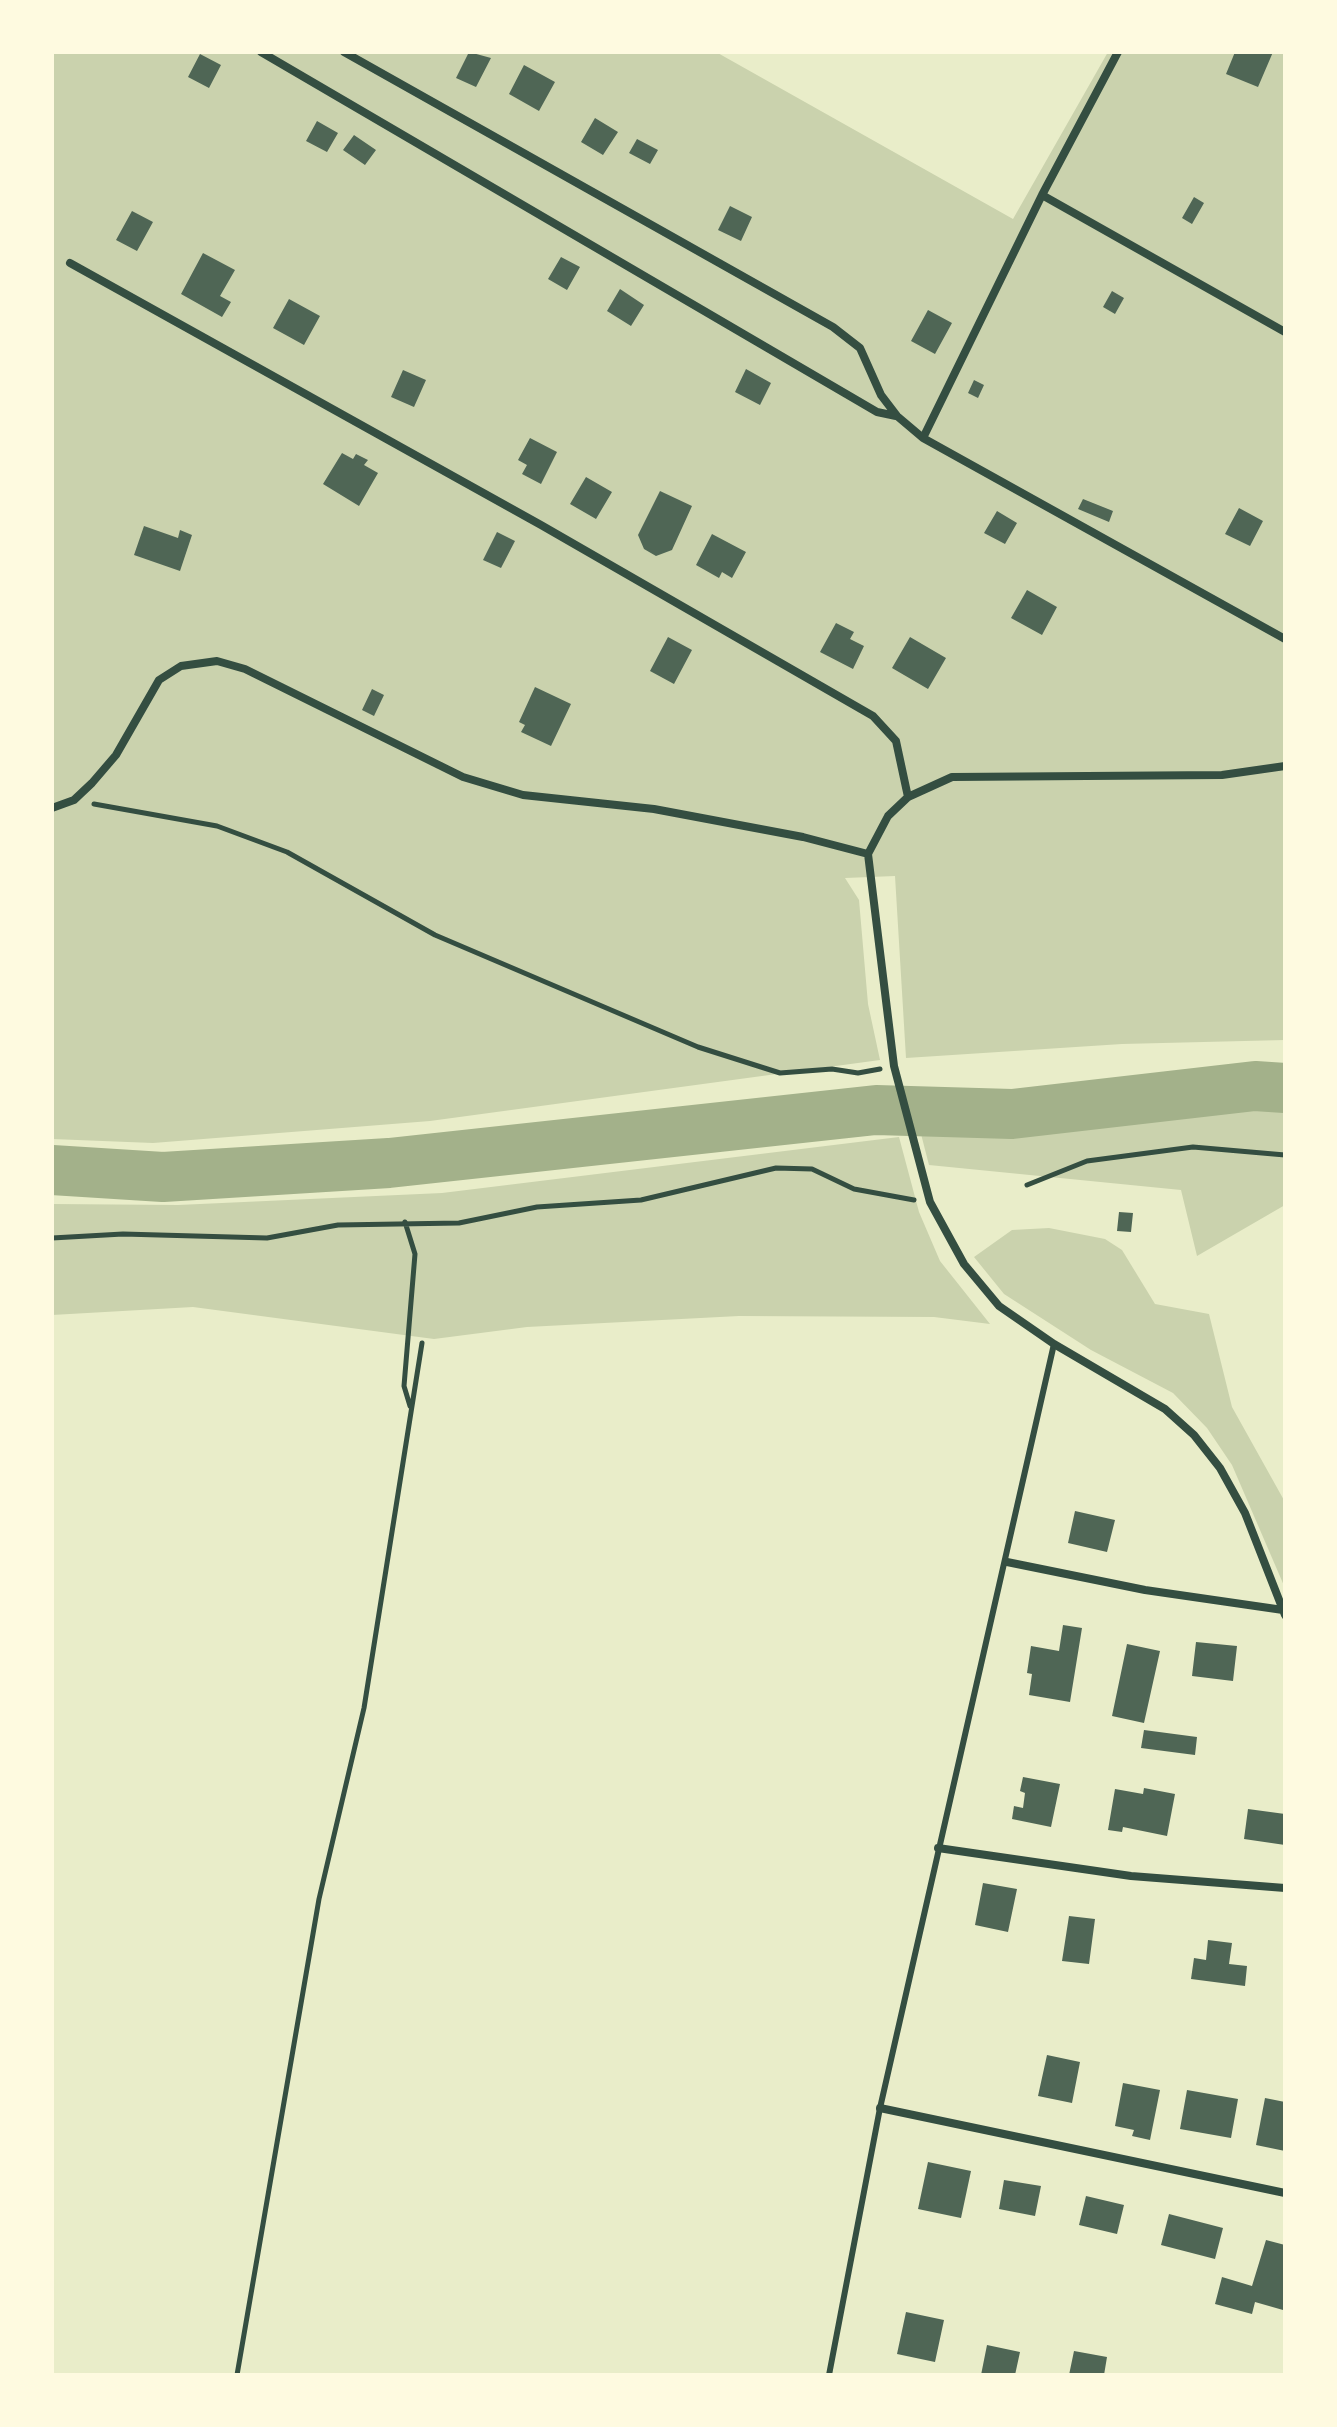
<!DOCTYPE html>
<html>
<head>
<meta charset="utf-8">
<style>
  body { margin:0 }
  #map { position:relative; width:1337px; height:2427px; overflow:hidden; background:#e9edc9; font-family:"Roboto Condensed",sans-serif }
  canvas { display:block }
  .frame { position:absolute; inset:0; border:54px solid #fefae0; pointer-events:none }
</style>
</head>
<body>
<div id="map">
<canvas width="1337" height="2427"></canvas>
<div class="frame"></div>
</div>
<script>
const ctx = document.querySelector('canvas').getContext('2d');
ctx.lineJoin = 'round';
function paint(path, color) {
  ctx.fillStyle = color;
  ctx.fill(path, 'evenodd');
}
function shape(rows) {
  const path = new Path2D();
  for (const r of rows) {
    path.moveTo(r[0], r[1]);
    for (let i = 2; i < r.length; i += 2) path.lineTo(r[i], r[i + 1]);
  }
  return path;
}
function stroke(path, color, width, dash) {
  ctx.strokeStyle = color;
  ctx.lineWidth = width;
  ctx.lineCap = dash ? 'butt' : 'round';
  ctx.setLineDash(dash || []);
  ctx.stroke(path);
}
paint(shape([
  [52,52,716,52,1013,219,1108,52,1285,52,1285,1040,1122,1044,906,1058,895,876,845,878,859,900,868,1004,880,1060,430,1121,153,1143,52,1139],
  [1261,1099,1285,1100,1285,1205,1197,1256,1181,1190,929,1165,921,1134,1023,1129],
  [899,1137,919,1212,940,1261,990,1324,934,1317,739,1316,527,1327,434,1339,193,1307,52,1315,52,1204,178,1205,442,1193],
  [1049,1228,1105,1239,1122,1250,1155,1304,1209,1314,1232,1407,1285,1502,1285,1588,1232,1465,1207,1428,1173,1393,1091,1350,1004,1294,974,1257,1012,1230]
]), '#cad2ad');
stroke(shape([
  [52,1170,163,1177,389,1163,876,1110,1012,1114,1255,1086,1285,1088]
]), '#a3b18a', 50);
paint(shape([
  [469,52,491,58,476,87,456,78],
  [1235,52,1273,52,1258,87,1226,74],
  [200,54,221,65,209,88,188,77],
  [524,65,555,82,539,111,509,94],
  [595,118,618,132,603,155,581,142],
  [317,121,338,133,327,152,306,141],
  [354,135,376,150,365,165,343,150],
  [637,139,658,150,650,164,629,153],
  [1194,197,1204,203,1192,224,1182,218],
  [730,206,752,217,741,241,718,230],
  [132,211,153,222,137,251,116,240],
  [203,253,235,270,220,296,231,302,222,317,181,294],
  [561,257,580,267,567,290,548,279],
  [620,289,644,305,631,326,607,311],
  [1112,291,1124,298,1115,314,1103,307],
  [289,299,320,316,304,345,273,328],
  [928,310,952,323,935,354,911,341],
  [746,369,771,383,760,405,735,392],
  [403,370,426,380,414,407,391,397],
  [974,380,984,385,978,398,968,393],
  [530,438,557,452,541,484,522,474,527,465,518,460],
  [342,453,353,459,356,454,368,460,364,465,378,473,359,506,323,484],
  [586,477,612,492,596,519,570,504],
  [660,491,692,506,672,550,656,556,644,549,638,535],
  [1083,499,1113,511,1109,522,1078,509],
  [1239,508,1263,521,1250,546,1225,534],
  [997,511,1017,523,1005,544,984,533],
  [144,526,178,538,180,530,192,535,180,571,134,555],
  [497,532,515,541,501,568,483,560],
  [712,534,746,552,732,578,722,572,719,578,696,565],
  [1027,590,1057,607,1042,635,1011,618],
  [836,623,854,632,850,639,864,646,853,669,820,652],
  [668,637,692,650,674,684,650,671],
  [910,637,946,658,928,689,892,668],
  [535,687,571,704,551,746,521,732,525,725,519,722],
  [372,689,384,695,374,716,362,710],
  [1119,1212,1133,1213,1131,1232,1117,1231],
  [1075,1511,1115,1520,1107,1552,1068,1543],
  [1063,1625,1082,1628,1070,1702,1029,1695,1032,1674,1027,1673,1031,1646,1059,1651],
  [1196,1642,1237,1646,1233,1681,1192,1676],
  [1127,1644,1160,1651,1144,1723,1112,1716],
  [1144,1730,1197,1737,1195,1755,1141,1748],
  [1023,1777,1060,1784,1051,1827,1012,1819,1014,1806,1023,1808,1025,1793,1020,1791],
  [1144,1788,1175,1794,1167,1836,1123,1827,1122,1832,1108,1830,1115,1789,1143,1794],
  [1248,1809,1285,1814,1285,1845,1244,1839],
  [983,1883,1017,1889,1008,1932,975,1925],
  [1069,1916,1095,1919,1089,1964,1062,1961],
  [1208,1940,1232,1943,1229,1964,1247,1966,1245,1986,1191,1979,1194,1958,1206,1960],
  [1047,2055,1080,2062,1072,2103,1038,2096],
  [1123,2083,1160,2090,1150,2140,1132,2136,1134,2130,1115,2126],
  [1187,2090,1238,2099,1231,2138,1180,2129],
  [1265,2098,1285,2102,1285,2151,1256,2145],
  [928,2162,971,2171,961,2218,918,2209],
  [1004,2180,1041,2186,1035,2216,999,2209],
  [1086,2196,1124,2205,1117,2234,1079,2225],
  [1169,2214,1223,2228,1215,2259,1161,2245],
  [1266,2240,1285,2245,1283,2310,1255,2302,1252,2314,1215,2304,1222,2277,1252,2286],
  [906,2312,944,2320,935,2362,897,2354],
  [987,2345,1020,2352,1015,2375,981,2375],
  [1074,2351,1107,2357,1104,2375,1069,2375]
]), '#4f6655');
stroke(shape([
  [94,804,217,826,287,852,435,935,698,1047,780,1073,832,1069,858,1073,880,1069],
  [1027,1185,1087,1161,1193,1147,1285,1155],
  [405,1222,415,1254,404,1386,410,1406],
  [52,1238,123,1234,267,1238,338,1225,459,1223,537,1207,641,1200,776,1168,812,1169,854,1189,914,1200],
  [237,2375,319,1899,364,1708,422,1343]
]), '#344e41', 5);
stroke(shape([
  [829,2375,880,2108,1054,1344]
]), '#344e41', 6);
stroke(shape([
  [261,52,877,412,896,416],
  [344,52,833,327,860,348,881,395,897,416,923,438,1285,639],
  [1042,195,1285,332],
  [70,263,541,525,873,716,896,741,908,797],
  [923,438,1042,195,1118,52],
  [1285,766,1222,775,952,777,908,797,888,816,868,854,894,1066,930,1202,964,1264,999,1306,1054,1344,1165,1409,1194,1435,1220,1468,1245,1513,1285,1615],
  [52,808,74,800,92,783,116,755,159,680,181,666,217,661,245,669,463,777,523,795,654,809,803,837,868,854],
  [1007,1562,1145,1590,1283,1610],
  [938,1848,1131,1876,1285,1888],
  [880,2108,1285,2193]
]), '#344e41', 8);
</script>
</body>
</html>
